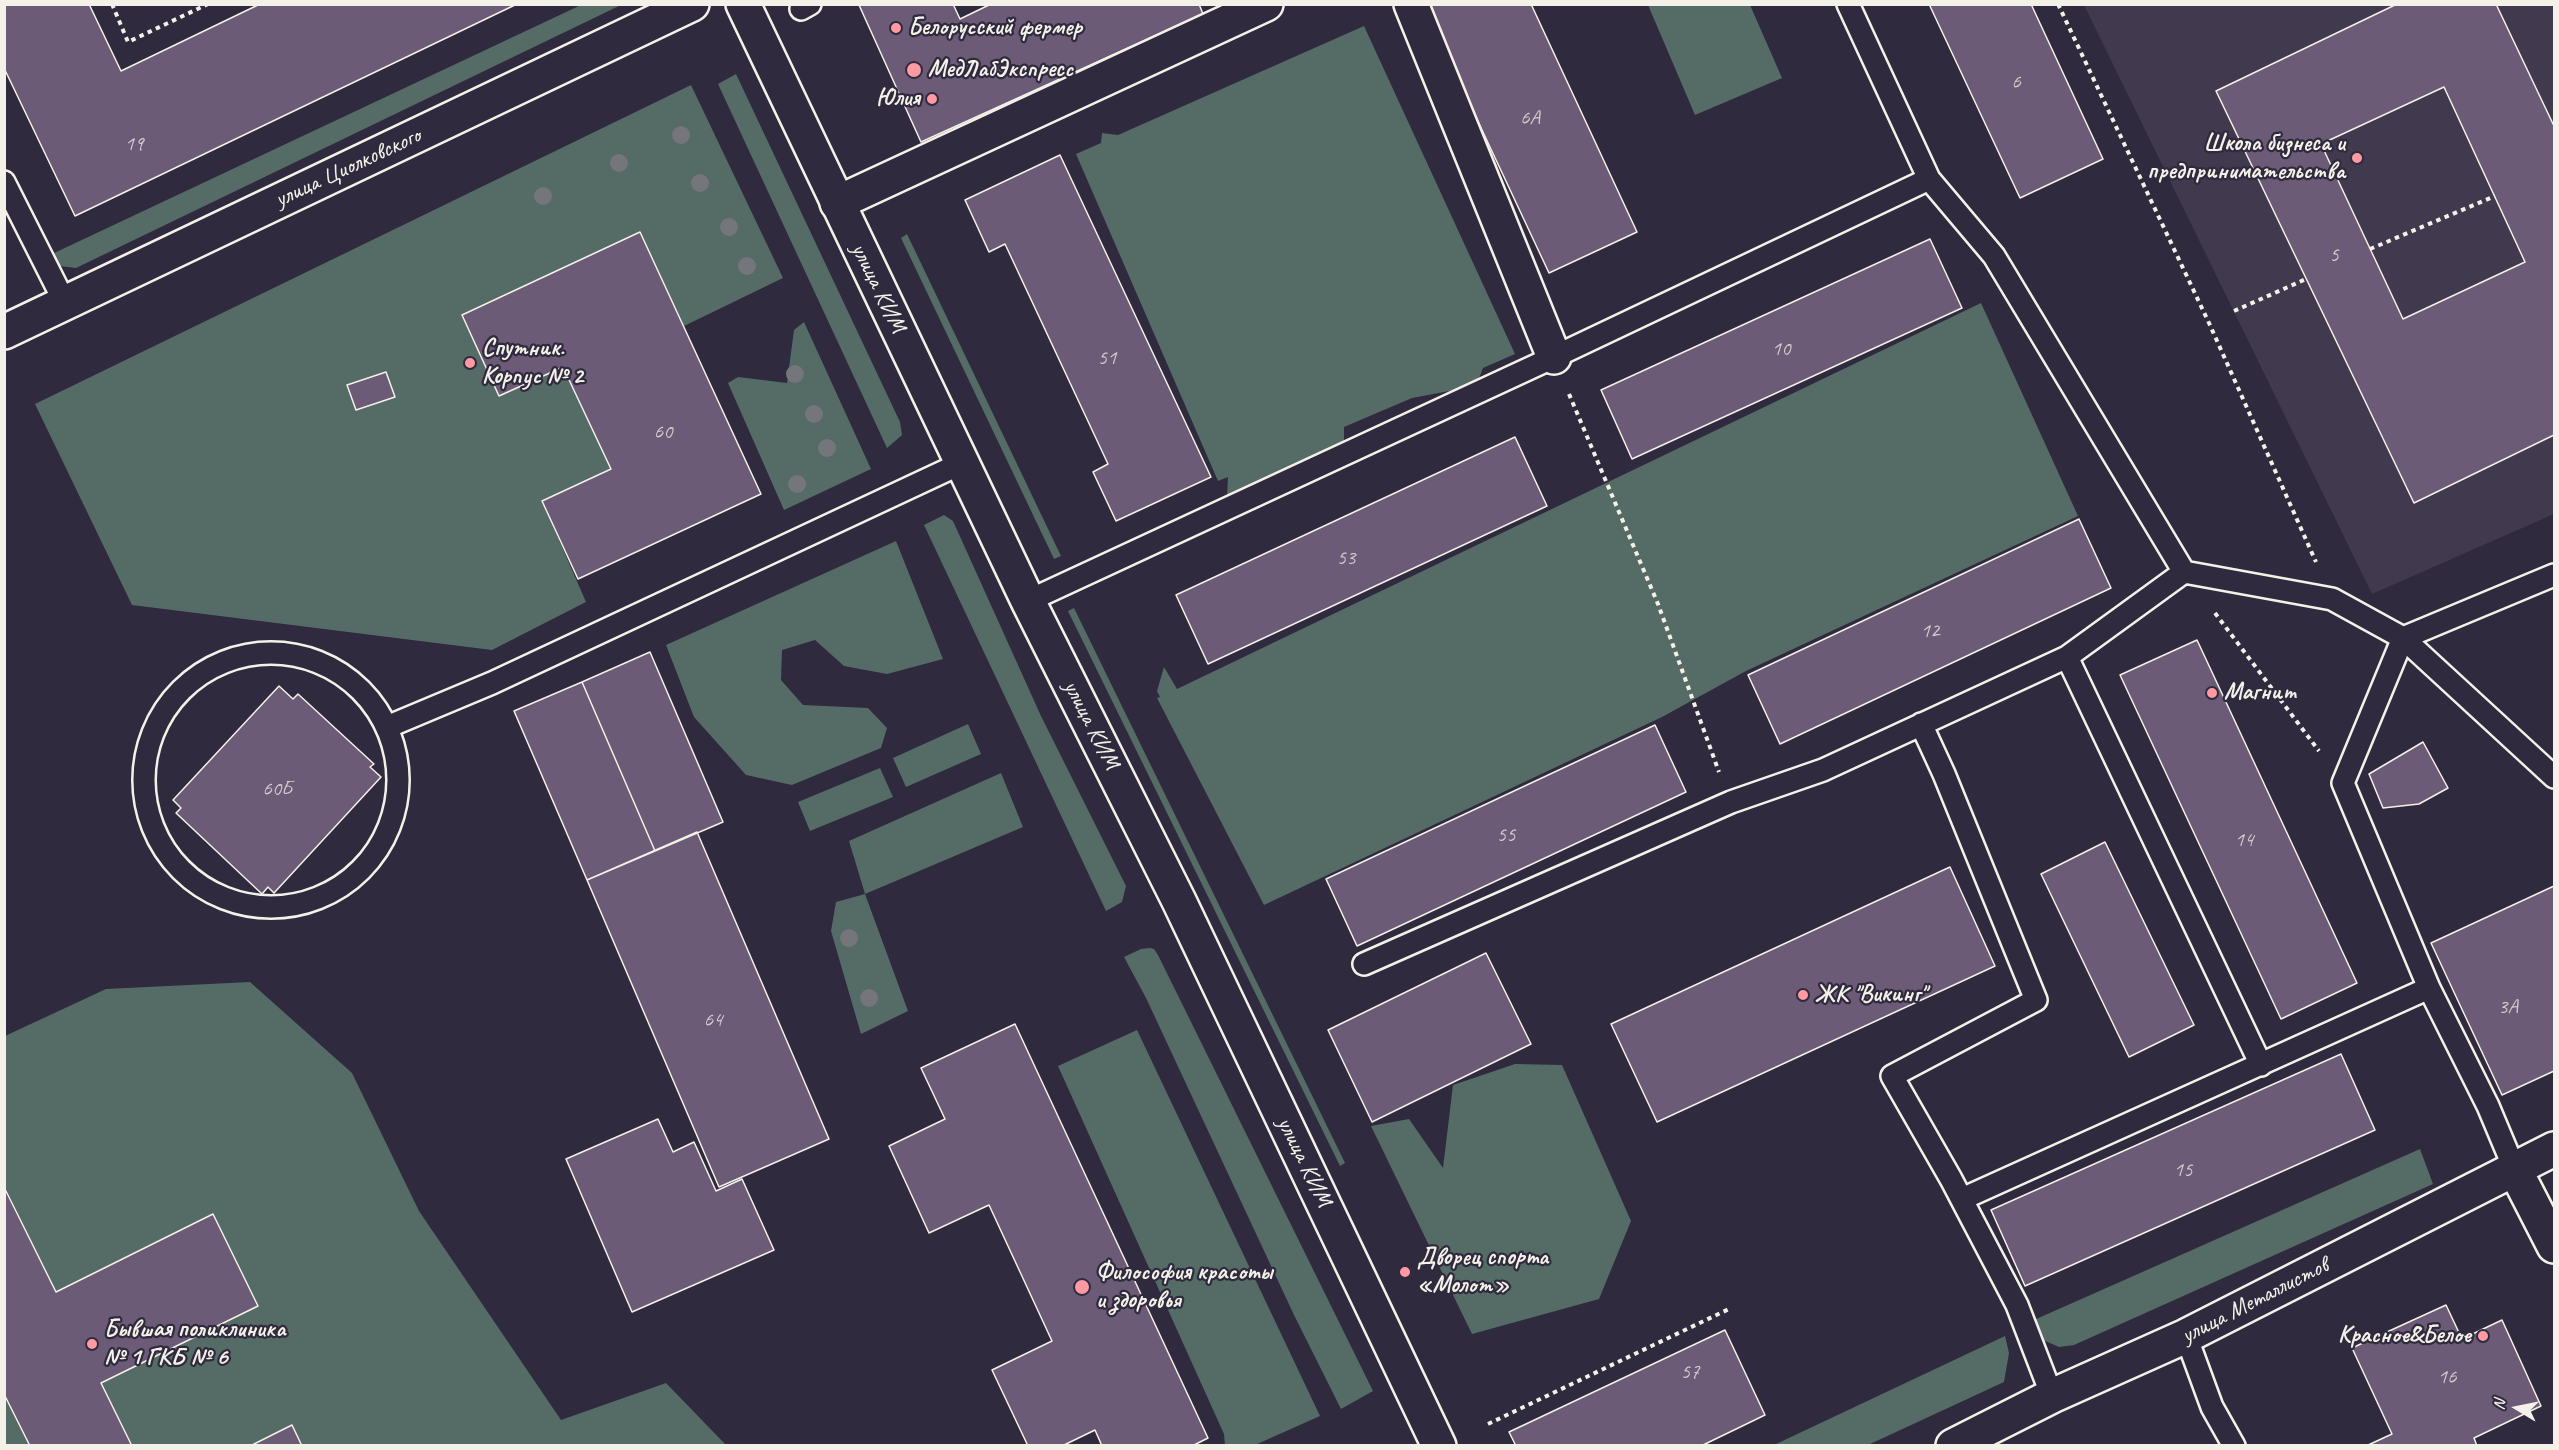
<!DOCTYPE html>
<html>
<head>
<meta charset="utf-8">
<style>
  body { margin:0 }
  #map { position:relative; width:2559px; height:1450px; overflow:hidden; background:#2f2a3d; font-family:Caveat,sans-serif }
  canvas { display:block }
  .frame { position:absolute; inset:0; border:6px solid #f4f1e8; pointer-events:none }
  .north { position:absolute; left:2487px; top:1378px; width:60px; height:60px; -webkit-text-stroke:4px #2f2a3d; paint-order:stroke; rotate:280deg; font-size:16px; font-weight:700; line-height:24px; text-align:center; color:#f4f1e8 }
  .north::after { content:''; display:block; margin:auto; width:21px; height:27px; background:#f4f1e8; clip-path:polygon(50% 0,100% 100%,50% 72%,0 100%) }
</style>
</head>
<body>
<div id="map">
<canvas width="2559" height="1450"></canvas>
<div class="frame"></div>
<div class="north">N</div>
</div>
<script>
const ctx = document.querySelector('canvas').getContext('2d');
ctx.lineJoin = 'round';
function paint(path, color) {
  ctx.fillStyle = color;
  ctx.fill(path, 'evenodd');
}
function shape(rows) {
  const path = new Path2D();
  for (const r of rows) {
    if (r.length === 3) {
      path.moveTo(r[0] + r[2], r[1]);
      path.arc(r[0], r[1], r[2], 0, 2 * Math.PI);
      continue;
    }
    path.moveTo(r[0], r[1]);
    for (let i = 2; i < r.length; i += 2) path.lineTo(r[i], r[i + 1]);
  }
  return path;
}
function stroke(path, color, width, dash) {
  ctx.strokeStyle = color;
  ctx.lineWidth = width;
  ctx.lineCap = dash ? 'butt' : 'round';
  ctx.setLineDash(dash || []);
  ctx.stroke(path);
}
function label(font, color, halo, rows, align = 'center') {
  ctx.font = font + ' Caveat,sans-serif';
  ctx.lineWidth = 4.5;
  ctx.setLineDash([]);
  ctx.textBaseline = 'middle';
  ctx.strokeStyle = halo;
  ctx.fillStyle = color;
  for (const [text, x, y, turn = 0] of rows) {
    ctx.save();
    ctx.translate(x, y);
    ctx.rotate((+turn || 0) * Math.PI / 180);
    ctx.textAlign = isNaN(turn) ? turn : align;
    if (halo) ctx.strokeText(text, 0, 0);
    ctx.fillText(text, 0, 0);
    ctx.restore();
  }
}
paint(shape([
  [2084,5,2554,5,2554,514,2372,594]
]), '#41394e');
paint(shape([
  [581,5,621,5,76,268,60,266,52,254],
  [1648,5,1750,5,1782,78,1695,115],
  [1364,26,1515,354,1483,368,1476,386,1412,398,1344,427,1344,443,1227,497,1228,477,1218,481,1076,154,1101,143,1102,133,1118,135],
  [736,74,900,422,902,435,887,448,718,84],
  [691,85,783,278,684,326,640,232,563,367,611,469,542,501,586,602,492,650,132,605,35,404],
  [386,372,394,397,356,410,347,386],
  [907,234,1061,556,1054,559,901,238],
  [1981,303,2078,516,1746,671,1662,717,1264,905,1157,698,1160,697,1157,691,1164,667,1177,689],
  [804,322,871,469,784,510,728,383,738,377,787,383,794,330],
  [944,515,953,521,1041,716,1126,886,1122,902,1106,911,924,525],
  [896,541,943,659,887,674,844,666,815,640,782,650,781,680,803,705,868,708,887,728,881,748,792,785,746,775,694,717,666,645],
  [1074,608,1345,1163,1340,1166,1068,611],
  [968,724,981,754,906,787,893,758],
  [880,768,893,797,810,831,798,802],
  [1001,773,1023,827,865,894,908,1011,861,1034,831,931,836,902,865,894,849,841],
  [1150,948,1154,949,1158,955,1373,1391,1341,1409,1294,1315,1146,998,1124,957,1141,949],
  [250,982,352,1073,419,1211,561,1420,666,1383,726,1445,302,1446,292,1425,250,1445,132,1445,101,1383,258,1305,213,1214,56,1292,5,1187,5,1036,106,989],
  [1137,1030,1320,1416,1255,1445,1225,1445,1224,1434,1058,1066],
  [1515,1064,1562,1065,1631,1221,1599,1299,1472,1334,1371,1126,1409,1119,1443,1168,1453,1085],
  [2420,1149,2433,1184,2074,1345,2059,1347,2043,1340,2037,1331,2034,1320],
  [2005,1336,2009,1353,2004,1382,1868,1445,1774,1445],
  [5,1394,30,1445,5,1445]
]), '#556b66');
const building = shape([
  [4,4,89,4,121,71,260,4,517,4,75,216,4,68,4,4],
  [953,4,960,19,991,4,1199,4,1203,14,921,142,859,5,953,4],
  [1423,4,1531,4,1637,232,1549,273,1423,4],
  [1929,4,2031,4,2103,159,2020,198,1929,4],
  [2397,4,2496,4,2554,126,2554,435,2414,503,2216,91,2397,4],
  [2444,87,2525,262,2403,319,2321,144,2444,87],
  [1060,155,1211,477,1116,521,1093,472,1108,464,1005,244,989,252,965,200,1060,155],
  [640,232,761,494,578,579,542,501,611,469,563,367,499,396,462,315,640,232],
  [1930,239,1962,308,1632,459,1601,390,1930,239],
  [386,372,395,397,356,410,347,385,386,372],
  [1515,437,1547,506,1208,664,1176,595,1515,437],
  [2079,519,2111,588,1780,744,1748,675,2079,519],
  [2197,640,2357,983,2281,1019,2120,675,2197,640],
  [650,652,723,822,655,851,582,682,650,652],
  [582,682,655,851,587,880,514,711,582,682],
  [279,686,293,699,298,694,374,764,370,767,381,777,274,893,268,887,262,894,176,813,181,808,173,800,279,686],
  [1655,725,1686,792,1357,946,1326,879,1655,725],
  [2423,742,2448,788,2419,804,2383,808,2369,774,2423,742],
  [697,832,829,1139,719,1187,587,880,697,832],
  [2105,842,2194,1025,2129,1057,2041,874,2105,842],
  [1950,867,1995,966,1657,1122,1611,1024,1950,867],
  [2554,886,2554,1071,2502,1095,2431,943,2554,886],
  [1486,953,1531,1044,1372,1122,1328,1030,1486,953],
  [1015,1024,1208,1438,1192,1446,1102,1446,1095,1430,1062,1446,1028,1446,992,1370,1052,1341,989,1205,929,1233,889,1146,945,1119,921,1068,1015,1024],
  [2341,1054,2375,1130,2025,1286,1991,1210,2341,1054],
  [658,1119,673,1152,694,1142,716,1191,742,1179,774,1250,632,1312,566,1159,658,1119],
  [4,1187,56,1292,213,1214,258,1306,101,1383,132,1446,30,1446,4,1394,4,1187],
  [2446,1305,2462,1339,2502,1320,2541,1406,2474,1438,2477,1446,2366,1446,2392,1434,2352,1348,2446,1305],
  [1725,1330,1765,1415,1701,1446,1516,1446,1509,1432,1725,1330],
  [292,1425,302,1446,250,1446,292,1425]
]);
paint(building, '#6b5b76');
stroke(building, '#f4f1e8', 1.5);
const lane = shape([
  [1848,4,1929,179,1994,256,2184,572],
  [801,9,810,4],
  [4,182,65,303],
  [2554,575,2403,638,2554,777],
  [1028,601,1554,357,1929,179],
  [271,780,127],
  [2067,657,2261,1065],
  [1921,724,1944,774,2036,1000,1892,1076,1951,1179,2017,1305,2052,1396],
  [387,727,492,683,962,463],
  [1364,964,1731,802,1823,770,2067,657,2184,572,2332,599,2403,638,2343,783,2429,988,2488,1106,2514,1168],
  [1962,1199,2429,988],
  [2186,1336,2212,1407,2234,1446]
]);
const street = shape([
  [1411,4,1554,357],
  [837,203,1266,4],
  [4,332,692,4],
  [2514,1168,2554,1246],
  [1953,1446,2052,1396,2186,1336,2554,1149]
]);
const secondary = shape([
  [743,4,1028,601,1179,901,1439,1446]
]);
stroke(lane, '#f4f1e8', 26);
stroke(street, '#f4f1e8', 38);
stroke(secondary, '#f4f1e8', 38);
stroke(shape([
  [112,4,128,42,208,4],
  [2058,4,2209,323,2316,562],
  [2370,249,2495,196],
  [2234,311,2306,279],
  [1569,394,1658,604,1719,772],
  [2215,613,2319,751],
  [1488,1424,1729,1309]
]), '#f4f1e8', 4, [4.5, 4.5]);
stroke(lane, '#2f2a3d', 21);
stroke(street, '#2f2a3d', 33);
stroke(secondary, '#2f2a3d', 33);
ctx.fillStyle = '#74767b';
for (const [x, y] of [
  [681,135],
  [619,163],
  [700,183],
  [543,196],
  [729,227],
  [747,266],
  [795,374],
  [814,414],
  [827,448],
  [797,484],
  [849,938],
  [869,998]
]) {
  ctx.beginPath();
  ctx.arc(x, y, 9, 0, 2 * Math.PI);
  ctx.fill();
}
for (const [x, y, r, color] of [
  [896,28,6,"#ff9aa2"],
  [914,70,8,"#ff9aa2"],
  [932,99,6,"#ff9aa2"],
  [2357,158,6,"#ff9aa2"],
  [470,363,6,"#ff9aa2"],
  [2212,693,6,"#ff9aa2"],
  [1803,995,6,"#ff9aa2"],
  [1405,1272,6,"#ff9aa2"],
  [1082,1287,8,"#ff9aa2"],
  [2483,1336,6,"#ff9aa2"],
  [92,1344,6,"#ff9aa2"]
]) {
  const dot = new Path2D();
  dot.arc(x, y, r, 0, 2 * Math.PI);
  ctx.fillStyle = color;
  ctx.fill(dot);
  stroke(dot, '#2f2a3d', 2);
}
label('21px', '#d2cccc', null, [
  ["6",2016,82],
  ["6А",1530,118],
  ["19",134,144],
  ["5",2334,255],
  ["10",1781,349],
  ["51",1107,358],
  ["60",663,432],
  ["53",1346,558],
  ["12",1930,631],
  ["60Б",277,789],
  ["55",1506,835],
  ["14",2244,840],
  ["3А",2508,1007],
  ["64",713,1020],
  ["15",2183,1170],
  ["57",1690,1372],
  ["16",2447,1377]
]);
label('bold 24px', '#f4f1e8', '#2f2a3d', [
  ["Белорусский фермер",908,28],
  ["МедЛабЭкспресс",928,70],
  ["Юлия",920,99,"right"],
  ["Школа бизнеса и",2345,144,"right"],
  ["предпринимательства",2345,172,"right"],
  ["Спутник.",482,349],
  ["Корпус № 2",482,377],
  ["Магнит",2224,693],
  ["ЖК \"Викинг\"",1815,995],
  ["Дворец спорта",1417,1258],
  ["«Молот»",1417,1286],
  ["Философия красоты",1096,1273],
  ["и здоровья",1096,1301],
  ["Бывшая поликлиника",104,1330],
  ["№ 1 ГКБ № 6",104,1358],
  ["Красное&Белое",2471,1336,"right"]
], 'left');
label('24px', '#f4f1e8', '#2f2a3d', [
  ["улица Циолковского",348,168,-25],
  ["улица КИМ",878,288,64],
  ["улица КИМ",1091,725,63],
  ["улица КИМ",1304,1162,64],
  ["улица Металлистов",2255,1301,-27]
]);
</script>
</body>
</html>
